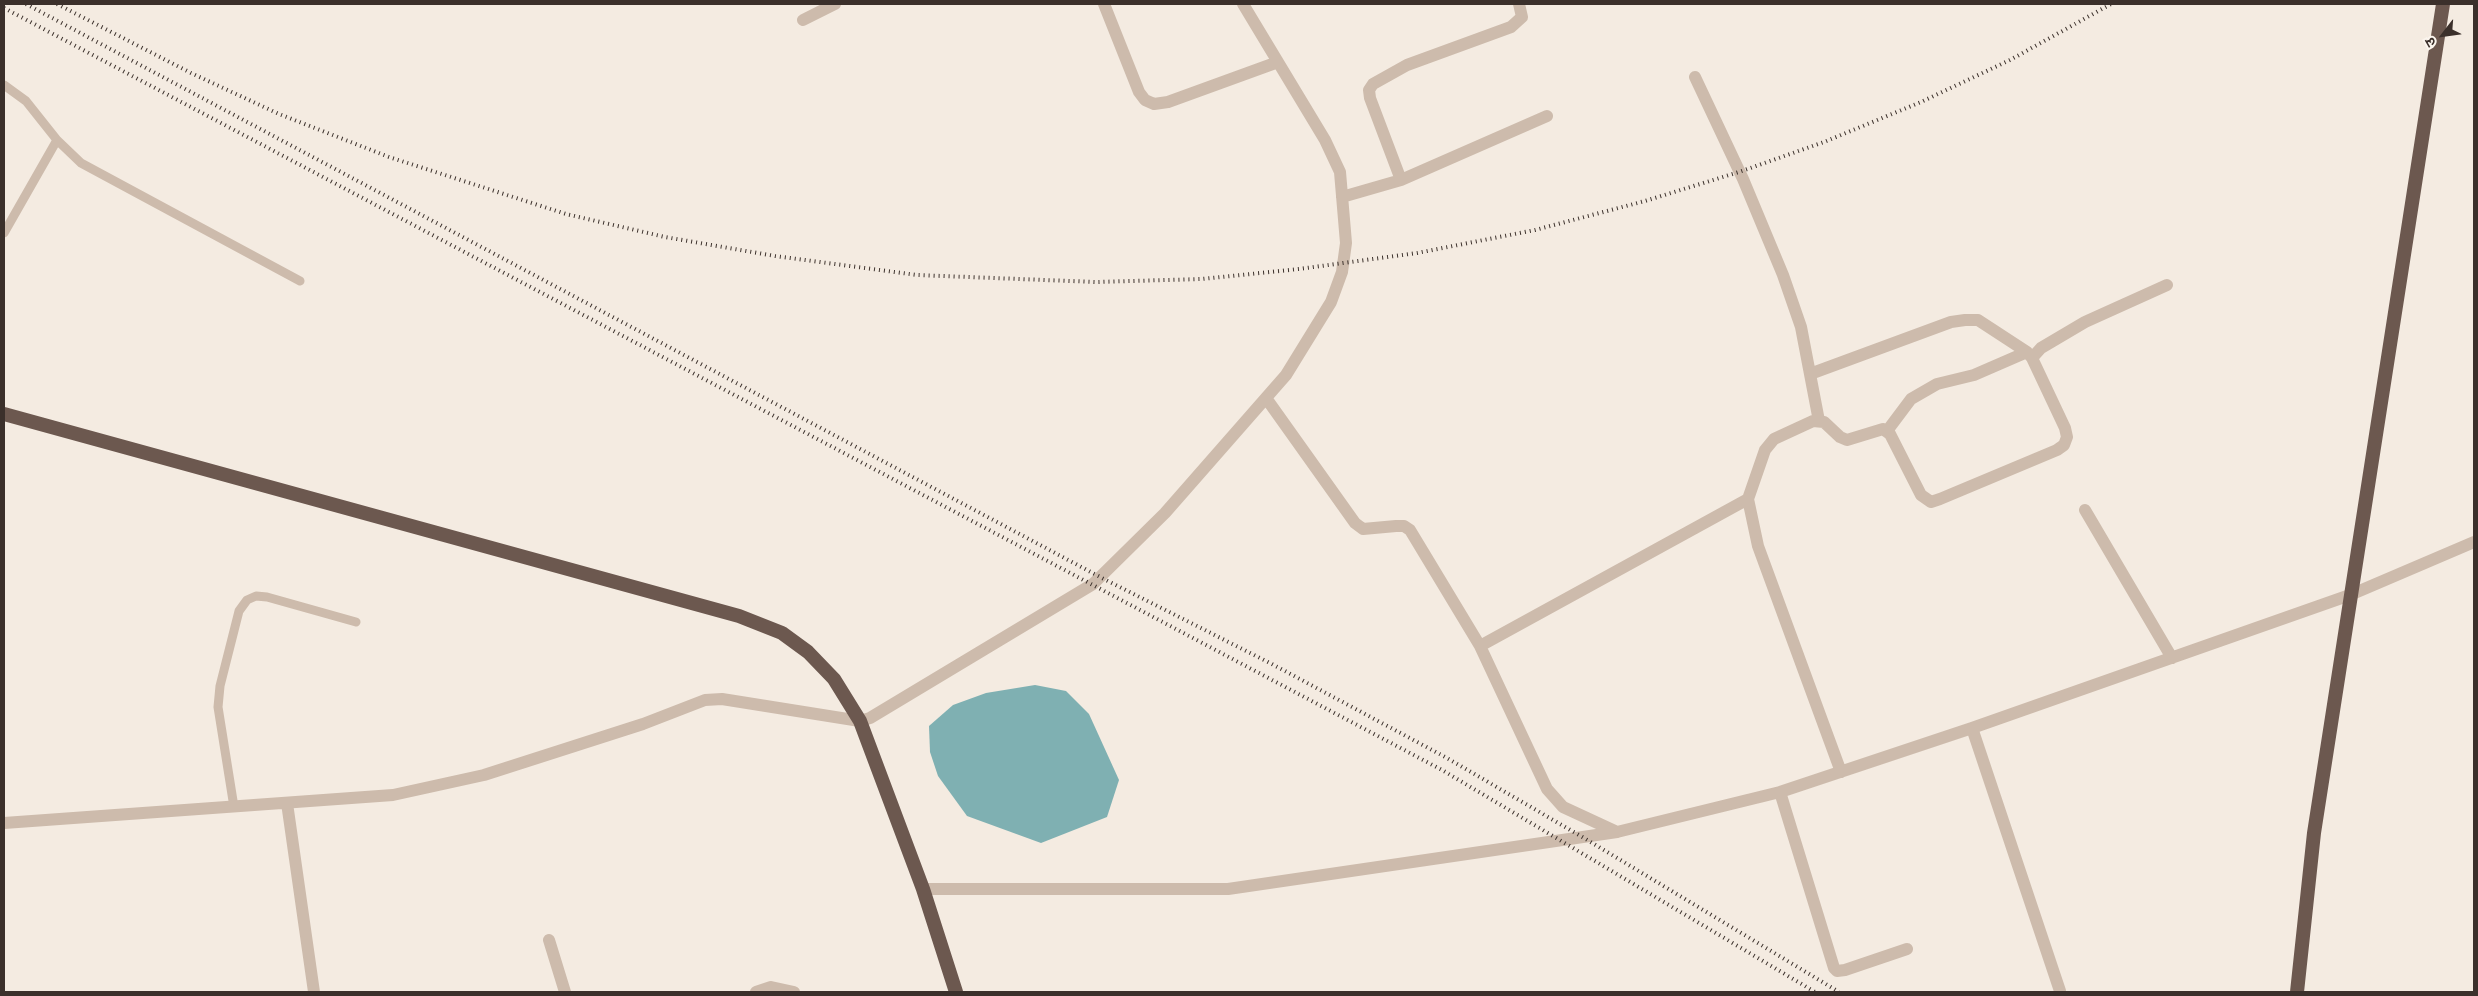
<!DOCTYPE html>
<html>
<head>
<meta charset="utf-8">
<style>
  body { margin:0 }
  #map { position:relative; width:2478px; height:996px; overflow:hidden; background:#f4ebe1; font-family:"Archivo Narrow","Noto Sans Devanagari",sans-serif }
  canvas { display:block }
  .frame { position:absolute; inset:0; border:5px solid #3b302b; pointer-events:none }
  .north { position:absolute; left:2418px; top:10px; width:50px; height:50px; -webkit-text-stroke:4px #fbf5ee; paint-order:stroke; rotate:240deg; font-size:14px; font-weight:700; line-height:20px; text-align:center; color:#3b302b }
  .north::after { content:''; display:block; margin:auto; width:18px; height:22px; background:#3b302b; clip-path:polygon(50% 0,100% 100%,50% 72%,0 100%) }
</style>
</head>
<body>
<div id="map">
<canvas width="2478" height="996"></canvas>
<div class="frame"></div>
<div class="north">उ</div>
</div>
<script>
const ctx = document.querySelector('canvas').getContext('2d');
ctx.lineJoin = 'round';
function paint(path, color) {
  ctx.fillStyle = color;
  ctx.fill(path, 'evenodd');
}
function shape(rows) {
  const path = new Path2D();
  for (const r of rows) {
    path.moveTo(r[0], r[1]);
    for (let i = 2; i < r.length; i += 2) path.lineTo(r[i], r[i + 1]);
  }
  return path;
}
function stroke(path, color, width, dash) {
  ctx.strokeStyle = color;
  ctx.lineWidth = width;
  ctx.lineCap = dash ? 'butt' : 'round';
  ctx.setLineDash(dash || []);
  ctx.stroke(path);
}
paint(shape([
  [1035,685,1066,691,1089,714,1119,780,1107,817,1041,843,967,816,938,776,930,752,929,726,953,705,986,693]
]), '#7fb0b2');
stroke(shape([
  [4,85,26,101,57,140],
  [4,233,57,140,81,163,300,281],
  [234,807,218,707,220,686,239,611,247,600,256,596,267,597,356,622]
]), '#cdbbac', 9);
stroke(shape([
  [1104,4,1139,92,1145,100,1154,104,1168,102,1278,62],
  [803,20,835,4],
  [1695,77,1743,179,1783,275,1801,327,1819,421],
  [1401,180,1370,98,1369,90,1373,84,1407,65,1511,27,1522,17,1519,4],
  [1342,197,1401,180,1547,116],
  [1810,374,1951,322,1965,320,1978,320,2027,352,2032,358],
  [1266,398,1355,523,1363,529,1396,526,1404,526,1410,530,1480,646],
  [1887,431,1911,399,1937,384,1974,375,2027,352],
  [2085,510,2172,658],
  [1972,728,2060,991],
  [1841,772,1758,546,1748,499,1765,450,1774,439,1813,421,1824,422,1840,437,1847,440,1883,429,1890,434,1921,495,1931,502,1940,499,2057,450,2064,445,2067,437,2065,428,2032,358,2041,348,2085,322,2167,285],
  [1780,792,1834,968,1837,971,1845,970,1907,949],
  [287,803,314,992],
  [4,823,393,795,484,775,643,724,705,700,722,699,860,721,870,718,1093,584,1165,513,1286,375,1331,302,1342,272,1346,243,1340,172,1325,140,1243,4],
  [1617,832,1563,807,1547,789,1480,646,1748,499],
  [923,889,1228,889,1617,832,1780,792,1972,728,2350,595,2474,542],
  [549,940,565,992],
  [756,992,771,987,794,992]
]), '#cdbbac', 12);
stroke(shape([
  [4,414,739,616,782,633,808,652,834,679,860,721,923,889,956,992],
  [2297,992,2314,833,2443,4]
]), '#6c584f', 14);
stroke(shape([
  [26,4,1102,578,1270,663,1447,758,1584,838,1839,992],
  [57,4,191,73,279,114,389,157,566,214,665,237,775,256,917,275,1096,282,1202,279,1299,269,1417,253,1535,230,1645,201,1739,172,1824,142,1921,102,2010,60,2111,4],
  [4,8,1442,770,1815,992]
]), '#3b302b', 4, [1, 4]);
</script>
</body>
</html>
